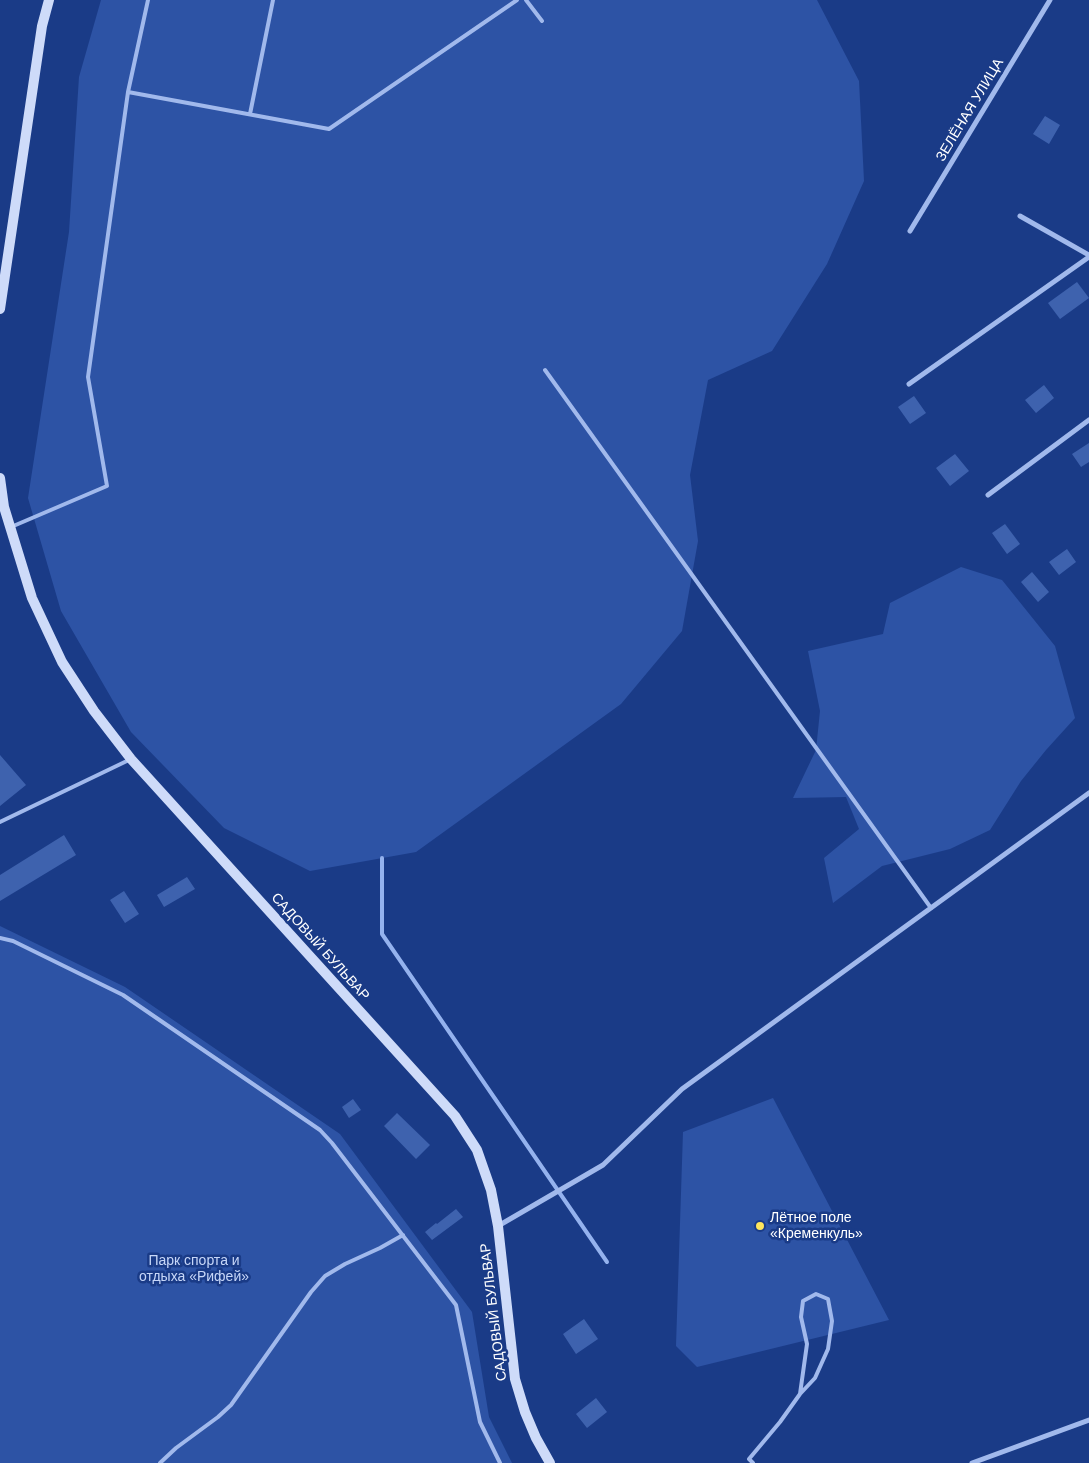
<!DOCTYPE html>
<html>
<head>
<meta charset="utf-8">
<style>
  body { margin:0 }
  canvas { display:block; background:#1a3b87 }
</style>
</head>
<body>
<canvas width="1089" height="1463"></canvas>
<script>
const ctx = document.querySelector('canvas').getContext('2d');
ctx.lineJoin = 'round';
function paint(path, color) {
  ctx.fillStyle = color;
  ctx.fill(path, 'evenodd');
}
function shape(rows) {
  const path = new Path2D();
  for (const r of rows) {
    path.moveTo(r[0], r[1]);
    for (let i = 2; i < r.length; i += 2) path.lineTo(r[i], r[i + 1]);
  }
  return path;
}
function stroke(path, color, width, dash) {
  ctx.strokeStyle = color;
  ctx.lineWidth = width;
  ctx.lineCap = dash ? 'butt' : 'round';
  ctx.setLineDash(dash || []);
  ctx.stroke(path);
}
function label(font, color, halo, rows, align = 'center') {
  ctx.font = font + ' Helvetica,sans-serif';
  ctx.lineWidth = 5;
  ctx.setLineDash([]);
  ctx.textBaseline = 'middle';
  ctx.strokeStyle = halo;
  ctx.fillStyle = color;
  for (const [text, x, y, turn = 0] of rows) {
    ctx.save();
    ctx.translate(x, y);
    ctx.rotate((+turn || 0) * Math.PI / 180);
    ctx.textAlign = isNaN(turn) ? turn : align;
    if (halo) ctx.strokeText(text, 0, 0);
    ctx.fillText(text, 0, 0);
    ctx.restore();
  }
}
paint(shape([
  [101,0,817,0,859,81,864,181,827,264,772,351,708,380,690,475,698,541,682,631,621,704,416,852,310,871,224,828,131,732,61,611,28,498,69,232,79,77],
  [961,567,1002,580,1055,646,1075,718,1046,750,1021,781,990,830,950,849,882,866,833,903,824,858,859,829,846,797,793,798,816,750,820,711,808,651,883,634,890,603],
  [0,926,125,987,340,1134,472,1312,489,1417,512,1463,0,1463],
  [773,1098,889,1320,697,1367,676,1346,683,1132]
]), '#2d53a5');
stroke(shape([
  [382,858,382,934,607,1262]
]), '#94b2ee', 4);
paint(shape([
  [1045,116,1060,125,1049,144,1033,134],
  [1077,282,1089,298,1060,319,1048,303],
  [1044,385,1054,398,1036,413,1025,400],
  [914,396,926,413,910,424,898,407],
  [1089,443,1089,462,1081,467,1072,454],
  [955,454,969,471,950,486,936,468],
  [1005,524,1020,544,1007,554,992,533],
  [1067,549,1076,562,1059,575,1049,562],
  [1032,572,1049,592,1038,602,1021,582],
  [0,755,26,785,0,806],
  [64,835,76,855,0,901,0,875],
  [187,877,195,889,164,907,157,895],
  [124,891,139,914,125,923,110,900],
  [353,1099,361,1110,349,1118,342,1107],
  [397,1113,430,1145,416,1159,384,1126],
  [456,1209,463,1217,432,1240,425,1232,436,1223,437,1224],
  [584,1319,598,1339,576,1354,563,1334],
  [596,1398,607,1412,587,1428,576,1414]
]), '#3e62ae');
stroke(shape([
  [526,0,542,21],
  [128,92,329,129,517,0],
  [250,114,273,0],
  [545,370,931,908],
  [11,527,107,486,88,377,128,92,148,0],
  [0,822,131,759],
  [0,938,13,941,123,995,320,1130,332,1143,456,1305,480,1422,500,1463],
  [160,1463,176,1448,218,1417,231,1405,311,1292,325,1276,345,1264,380,1248,403,1235],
  [753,1463,749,1459,780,1422,800,1394,815,1378,828,1349,832,1321,828,1299,816,1294,803,1301,801,1317,807,1344,800,1394]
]), '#a1b9ec', 4);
stroke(shape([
  [1020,216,1089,255],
  [910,231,1050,0],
  [909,384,1089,257],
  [988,495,1089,420],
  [498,1226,603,1165,682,1089,1089,793],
  [972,1463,1089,1420]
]), '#a1b9ec', 5);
stroke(shape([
  [0,309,42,26,49,0],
  [0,478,4,507,32,598,62,662,94,711,131,759,455,1116,477,1150,491,1190,498,1226,515,1379,525,1412,536,1438,550,1463]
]), '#cedbf9', 10);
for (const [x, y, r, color] of [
  [760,1226,5,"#fee55d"]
]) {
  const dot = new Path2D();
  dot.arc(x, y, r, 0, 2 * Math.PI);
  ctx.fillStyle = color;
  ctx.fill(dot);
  stroke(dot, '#1a3b87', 2);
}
label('14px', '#fff', '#1a3b87', [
  ["ЗЕЛЁНАЯ УЛИЦА",970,110,-59],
  ["САДОВЫЙ БУЛЬВАР",320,947,48],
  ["САДОВЫЙ БУЛЬВАР",494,1312,-97]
]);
label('14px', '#fff', '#1a3b87', [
  ["Лётное поле",770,1218],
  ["«Кременкуль»",770,1234]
], 'left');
label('14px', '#c7d7f9', '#1a3b87', [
  ["Парк спорта и",194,1261],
  ["отдыха «Рифей»",194,1277]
]);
</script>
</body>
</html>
